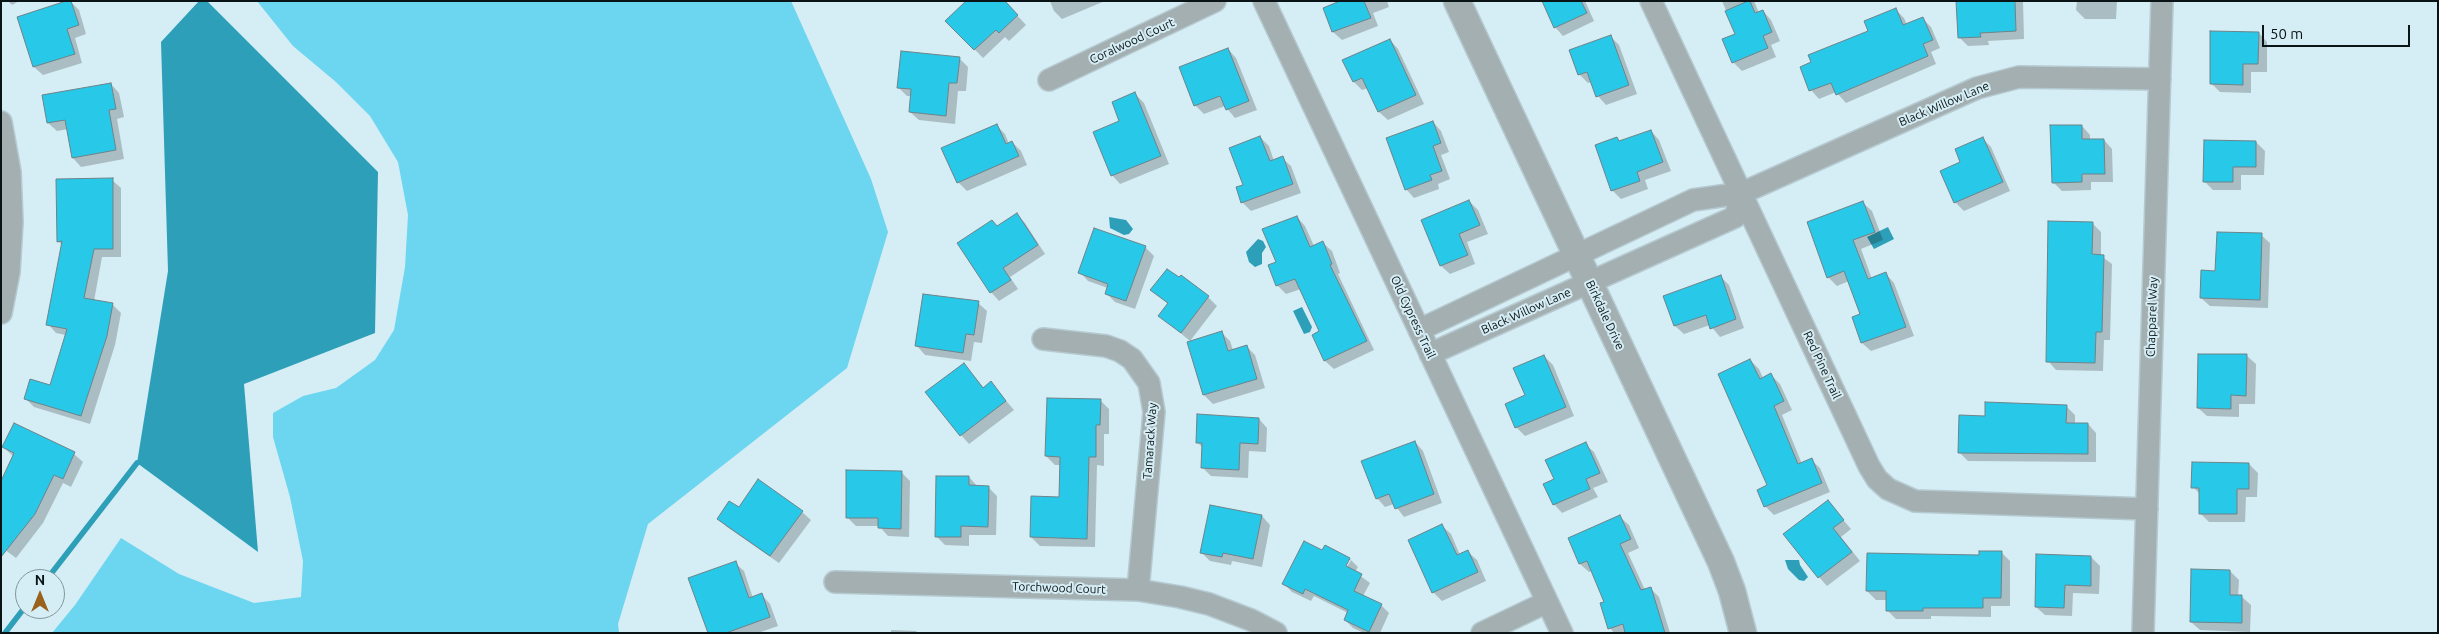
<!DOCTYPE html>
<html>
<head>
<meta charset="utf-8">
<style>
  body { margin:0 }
  #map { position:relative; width:2439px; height:634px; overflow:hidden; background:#d5edf4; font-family:Ubuntu,sans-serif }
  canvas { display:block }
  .frame { position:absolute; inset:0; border:2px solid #0a1315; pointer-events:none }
  .north { position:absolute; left:15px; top:569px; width:50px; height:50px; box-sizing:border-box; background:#d5edf4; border:1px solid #84969b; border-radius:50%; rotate:0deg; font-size:14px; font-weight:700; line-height:20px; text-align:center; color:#0a1315 }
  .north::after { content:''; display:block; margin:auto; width:18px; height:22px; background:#9a611d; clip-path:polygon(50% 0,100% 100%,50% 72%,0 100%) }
  .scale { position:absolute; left:2262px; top:25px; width:148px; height:22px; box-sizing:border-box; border:2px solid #0a1315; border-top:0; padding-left:6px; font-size:15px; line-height:18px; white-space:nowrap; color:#0a1315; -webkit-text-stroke:4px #d5edf4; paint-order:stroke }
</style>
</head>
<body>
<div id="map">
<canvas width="2439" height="634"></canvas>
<div class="frame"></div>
<div class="north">N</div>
<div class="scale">50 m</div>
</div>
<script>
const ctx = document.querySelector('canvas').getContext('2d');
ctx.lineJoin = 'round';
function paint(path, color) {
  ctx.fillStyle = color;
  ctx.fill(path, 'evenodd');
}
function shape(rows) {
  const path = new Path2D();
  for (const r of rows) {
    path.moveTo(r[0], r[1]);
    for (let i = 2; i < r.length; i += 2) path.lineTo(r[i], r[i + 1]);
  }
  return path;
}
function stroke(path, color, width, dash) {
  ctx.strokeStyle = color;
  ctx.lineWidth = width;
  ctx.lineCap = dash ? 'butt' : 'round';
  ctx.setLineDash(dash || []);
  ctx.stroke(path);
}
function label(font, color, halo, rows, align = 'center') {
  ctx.font = font + ' Ubuntu,sans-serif';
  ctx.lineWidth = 4;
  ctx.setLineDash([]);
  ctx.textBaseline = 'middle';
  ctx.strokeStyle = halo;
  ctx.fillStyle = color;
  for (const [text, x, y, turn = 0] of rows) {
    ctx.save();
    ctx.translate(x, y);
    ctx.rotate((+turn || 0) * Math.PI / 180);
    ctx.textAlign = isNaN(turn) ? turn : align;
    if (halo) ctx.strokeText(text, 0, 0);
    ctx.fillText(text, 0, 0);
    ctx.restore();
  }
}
paint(shape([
  [257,1,791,1,871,179,888,232,847,368,648,524,618,624,619,633,52,633,75,605,121,538,179,574,254,603,301,597,303,561,290,497,273,437,273,413,303,396,336,388,375,360,394,330,405,267,408,215,398,162,370,116,336,82,293,46]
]), '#6cd5ef');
paint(shape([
  [199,1,207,1,378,172,375,333,244,384,258,552,137,463,168,271,161,42],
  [1109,217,1126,220,1133,229,1129,234,1124,235,1110,228],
  [1888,227,1894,239,1874,249,1867,237],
  [1258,239,1263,241,1266,247,1262,253,1262,264,1255,267,1249,262,1246,252],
  [1302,307,1312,327,1310,332,1304,334,1293,311],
  [1785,560,1799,560,1800,565,1808,577,1804,581,1799,580,1788,569]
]), '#2d9fb8');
paint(shape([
  [8,1,19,1,12,5],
  [70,1,79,10,86,34,75,38,82,63,43,75,34,67],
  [1004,1,1026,25,1009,41,1005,37,983,58,947,21],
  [1050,1,1105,1,1062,19,1054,11],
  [1335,1,1387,1,1389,7,1373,13,1378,26,1342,40,1333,32,1324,9,1336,4],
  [1543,1,1585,1,1594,21,1563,36,1555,27],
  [1722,1,1754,1,1759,13,1763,11,1771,20,1780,41,1771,45,1776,57,1742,71,1733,62,1736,34],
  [1958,1,2023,1,2024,39,1988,41,1989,45,1968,46,1959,37],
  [2077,1,2117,1,2116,19,2085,19,2076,10],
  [1896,10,1904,18,1907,25,1923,19,1931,27,1940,48,1931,52,1936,64,1846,103,1836,92,1819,99,1811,90,1870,32],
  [2259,33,2267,42,2267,72,2251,72,2251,93,2220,92,2211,83],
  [1610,36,1619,45,1637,94,1606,105,1598,96,1592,82,1588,83,1579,74],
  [1390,40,1398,49,1424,104,1388,120,1379,112,1368,88,1362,90,1354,82],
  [1228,49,1236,58,1257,110,1235,118,1225,106,1204,114,1195,105],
  [959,58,968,67,966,91,958,91,955,124,919,120,910,112,912,96,907,96,898,87],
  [111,84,119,93,124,117,117,119,124,159,81,167,73,158,68,129,57,131,48,123],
  [1135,94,1144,103,1169,164,1120,184,1112,175,1121,122],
  [1433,122,1441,131,1449,152,1441,155,1450,179,1438,184,1439,189,1414,198,1406,189],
  [996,125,1005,134,1009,144,1012,142,1021,151,1027,165,967,191,958,182],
  [2082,126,2090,135,2090,140,2104,140,2112,149,2113,182,2091,182,2091,190,2062,191,2053,182],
  [1651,131,1659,140,1671,171,1645,180,1648,189,1621,199,1612,190,1617,139,1620,142],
  [1260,137,1269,146,1274,161,1282,158,1291,166,1301,193,1251,211,1242,202,1245,185],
  [1982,138,1991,147,2010,191,1964,211,1955,202,1961,162],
  [2256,142,2265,151,2264,175,2241,175,2241,190,2213,190,2204,181],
  [112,180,121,188,121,257,102,257,94,301,113,305,121,313,115,345,90,424,34,407,25,398,51,386,66,335,56,333,48,324,62,245,58,241],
  [1469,201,1478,210,1488,234,1467,242,1475,264,1450,274,1441,266,1423,221],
  [1863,203,1872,211,1883,240,1861,249,1872,279,1886,274,1894,283,1914,336,1871,351,1862,343,1853,318,1862,315,1849,281,1837,286,1828,277],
  [1017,215,1025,223,1045,254,1010,277,1018,289,999,301,991,292,997,227],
  [1297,217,1305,226,1314,246,1323,243,1332,251,1340,273,1338,274,1374,350,1334,369,1325,361,1313,335,1321,332,1301,289,1286,294,1278,286,1269,266,1277,262],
  [2093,224,2101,232,2101,256,2112,264,2110,340,2104,340,2103,371,2056,370,2048,361],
  [2261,235,2270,243,2268,308,2210,306,2201,298,2217,272],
  [1145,247,1154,256,1135,309,1115,302,1106,293,1108,288,1088,281,1080,272],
  [1720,276,1729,285,1744,328,1720,337,1710,325,1684,334,1675,326,1665,296],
  [1152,290,1208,297,1217,306,1190,341,1160,316,1169,305],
  [978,303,987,311,982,343,974,342,971,361,925,355,917,346],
  [1222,333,1230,341,1233,350,1246,346,1255,355,1265,388,1213,404,1204,395,1189,343],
  [1544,356,1553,365,1574,416,1525,436,1517,428,1507,404,1526,396],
  [2247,356,2256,364,2255,404,2239,404,2239,417,2207,416,2198,408],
  [1750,360,1759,369,1763,378,1771,375,1780,384,1792,410,1782,415,1802,464,1811,460,1820,468,1830,492,1774,515,1765,506,1769,486],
  [964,364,984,388,991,383,1014,410,969,444,961,435],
  [1100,400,1109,409,1109,434,1104,434,1104,466,1097,465,1095,547,1040,546,1031,537,1060,498,1061,465,1055,465,1046,456],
  [2066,406,2075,415,2075,424,2088,424,2096,433,2096,462,1968,461,1959,452,1986,417],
  [1259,419,1267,428,1266,452,1249,451,1248,478,1211,476,1202,467,1203,448,1197,442],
  [14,425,74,454,83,462,71,487,63,483,43,523,16,558,4,549,14,457,3,447],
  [1415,442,1423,451,1442,503,1404,517,1394,504,1385,507,1377,498],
  [1585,444,1594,452,1608,482,1593,488,1598,497,1562,513,1554,504,1555,479],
  [2249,464,2258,473,2257,497,2246,497,2245,522,2209,522,2200,513,2201,495,2193,487],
  [901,472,910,481,909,537,888,536,879,526,856,526,847,517],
  [969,477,978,487,988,487,997,496,996,535,969,535,969,546,945,545,937,537],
  [1828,502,1851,529,1841,537,1860,561,1827,586,1819,577],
  [739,509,802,512,811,520,779,563,727,527,718,518],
  [1262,516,1270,525,1262,567,1232,561,1231,565,1210,561,1201,552],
  [1620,517,1629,525,1639,548,1628,553,1645,590,1650,588,1659,597,1670,633,1614,633,1610,628,1606,602,1592,571,1589,572,1580,564,1569,539],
  [1442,526,1451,534,1460,555,1468,552,1477,560,1486,581,1442,601,1433,592],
  [1326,547,1350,559,1358,567,1355,572,1370,583,1363,596,1381,605,1389,613,1380,633,1364,633,1353,628,1345,620,1348,613,1314,596,1311,601,1292,592,1284,584,1323,552],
  [1348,560,1351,560,1344,572],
  [2001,552,2010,561,2010,606,1991,606,1991,617,1931,616,1931,619,1896,619,1887,610,1888,600,1876,600,1867,591,1981,556],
  [2091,557,2100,566,2099,594,2073,593,2072,616,2045,615,2036,607],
  [735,563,744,571,753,598,762,595,770,604,778,626,758,633,709,633],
  [2230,571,2239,580,2238,597,2242,597,2251,605,2250,632,2200,630,2191,622],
  [891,630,916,631,918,633,891,633]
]), '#0003');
stroke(shape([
  [47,579,137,463],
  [5,633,25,607]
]), '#2d9fb8', 5.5);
const building = shape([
  [66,1,71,1,79,25,67,29,75,54,33,67,17,17,66,1],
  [966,1,1005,1,1018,15,999,33,996,30,974,50,945,21,966,1],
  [1340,1,1364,1,1371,18,1332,32,1323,8,1340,1],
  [1542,1,1581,1,1587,13,1554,28,1542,1],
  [1748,1,1750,1,1755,13,1763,10,1772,32,1763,36,1768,48,1732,63,1722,39,1735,34,1725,11,1748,1],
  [1956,1,2015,1,2016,31,1980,33,1981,37,1958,38,1956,1],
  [1896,8,1903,25,1923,17,1933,40,1923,44,1928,56,1836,95,1831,83,1809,91,1800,67,1811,62,1808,55,1868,31,1864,21,1896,8],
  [2210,31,2259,32,2258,64,2243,64,2243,85,2210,84,2210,31],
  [1611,35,1629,85,1596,97,1587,72,1578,75,1569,50,1611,35],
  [1390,39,1416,95,1378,112,1362,78,1353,82,1342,60,1390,39],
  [1228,48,1249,101,1226,110,1220,96,1194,106,1179,67,1228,48],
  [901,51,960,57,957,83,949,83,946,116,909,112,911,89,897,88,901,51],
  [111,83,116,109,109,110,116,150,72,158,65,120,47,123,42,95,111,83],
  [1135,92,1161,156,1111,176,1093,132,1119,121,1112,102,1135,92],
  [1433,121,1441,143,1433,146,1442,171,1430,175,1432,180,1405,190,1386,138,1433,121],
  [997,124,1006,144,1012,141,1019,156,957,183,941,148,997,124],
  [2050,125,2082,125,2082,139,2104,139,2105,174,2082,174,2082,182,2052,183,2050,125],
  [1651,130,1663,162,1637,172,1640,181,1611,191,1595,145,1617,137,1619,141,1651,130],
  [1260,136,1270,161,1283,156,1293,184,1241,203,1236,187,1243,185,1229,148,1260,136],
  [1983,137,2003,182,1954,203,1940,171,1960,162,1955,149,1983,137],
  [2204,140,2256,141,2256,167,2233,167,2233,182,2203,182,2204,140],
  [113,178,113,249,94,249,84,298,113,303,107,336,81,416,24,399,30,379,50,385,67,329,46,325,62,241,57,242,56,179,113,178],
  [1469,200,1480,225,1459,234,1468,255,1440,266,1421,220,1469,200],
  [1863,201,1875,232,1853,240,1868,279,1886,272,1906,327,1861,343,1852,317,1860,314,1844,271,1827,278,1807,222,1863,201],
  [1017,213,1038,245,1003,268,1011,280,990,293,957,243,992,220,997,226,1017,213],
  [1297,216,1310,247,1323,241,1332,264,1330,265,1367,341,1324,361,1312,335,1319,331,1295,279,1276,286,1268,265,1276,262,1262,229,1297,216],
  [2048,221,2093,222,2092,254,2104,255,2102,332,2096,332,2095,363,2046,362,2048,221],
  [1094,228,1146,246,1126,301,1105,294,1108,284,1078,273,1094,228],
  [2217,232,2262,233,2260,300,2200,298,2201,270,2215,271,2217,232],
  [1167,269,1179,277,1181,275,1209,296,1181,333,1158,316,1168,303,1150,290,1167,269],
  [1721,275,1736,319,1710,329,1706,315,1674,326,1663,296,1721,275],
  [923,294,979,301,974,335,966,334,963,353,915,346,923,294],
  [1222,331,1228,351,1247,345,1257,379,1203,395,1187,342,1222,331],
  [2198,354,2247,354,2246,396,2231,395,2231,409,2197,408,2198,354],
  [1544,355,1566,407,1515,428,1505,404,1525,395,1513,368,1544,355],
  [1750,359,1760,379,1771,373,1784,401,1774,406,1798,464,1812,458,1822,483,1764,507,1757,490,1767,485,1718,374,1750,359],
  [964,363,983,388,991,381,1006,401,960,436,925,392,964,363],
  [1047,398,1101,399,1100,425,1096,425,1096,457,1089,457,1087,539,1030,537,1031,496,1059,497,1060,457,1045,456,1047,398],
  [1985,402,2067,405,2066,423,2088,423,2088,454,1958,453,1959,415,1985,416,1985,402],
  [1197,414,1259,418,1258,444,1240,443,1239,470,1201,468,1202,443,1196,443,1197,414],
  [14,423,75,452,63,479,54,475,35,514,1,557,1,481,14,453,2,447,14,423],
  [1415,441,1434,494,1395,509,1389,494,1376,499,1361,461,1415,441],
  [1586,442,1600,473,1586,479,1590,489,1553,505,1543,484,1554,479,1545,460,1586,442],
  [2192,462,2249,463,2249,489,2237,489,2237,514,2199,514,2199,488,2191,488,2192,462],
  [846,470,902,471,901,529,878,528,878,518,846,518,846,470],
  [936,476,969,476,969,485,989,486,988,527,961,526,961,537,935,537,936,476],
  [758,479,803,511,770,556,717,519,729,501,739,507,758,479],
  [1828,500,1844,520,1833,528,1852,552,1818,578,1783,534,1828,500],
  [1210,505,1262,515,1253,559,1223,553,1222,557,1200,553,1210,505],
  [1620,515,1631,539,1620,544,1641,590,1651,587,1665,633,1625,633,1623,624,1608,629,1600,603,1604,602,1587,561,1579,564,1568,538,1620,515],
  [1442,524,1457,555,1468,550,1478,572,1432,593,1408,540,1442,524],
  [1304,541,1322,550,1325,545,1350,558,1346,566,1362,574,1354,591,1382,604,1369,632,1344,620,1348,610,1305,589,1303,594,1282,584,1304,541],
  [1979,551,2002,551,2001,598,1983,598,1983,608,1923,608,1923,611,1886,611,1886,591,1866,591,1867,553,1979,555,1979,551],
  [2036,554,2091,556,2091,586,2065,585,2064,608,2035,607,2036,554],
  [736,561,749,598,762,593,770,617,726,633,708,633,688,578,736,561],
  [2191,569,2230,570,2230,595,2242,595,2242,623,2190,622,2191,569]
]);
paint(building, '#27c8e8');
stroke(building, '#6d8389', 1);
const minor = shape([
  [1264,1,1562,633],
  [1651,1,1869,466,1877,479,1888,489,1915,501,2147,509],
  [1049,80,1215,1],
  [1,122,10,172,12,222,9,272,1,313],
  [1419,330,1693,200,1742,193,1977,88,2019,77,2160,79],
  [1043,339,1106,346,1120,351,1132,359,1149,383,1154,412,1138,590],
  [1430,354,1735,217,1742,193],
  [835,582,1138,590,1180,597,1209,604,1251,620,1276,633],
  [1482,633,1547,602],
  [2143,633,2162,1]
]);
const tertiary = shape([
  [1457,1,1721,562,1732,591,1743,633]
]);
stroke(minor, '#b5cad0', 24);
stroke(tertiary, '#b5cad0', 29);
stroke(minor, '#a4afb2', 21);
stroke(tertiary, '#a4afb2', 26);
label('12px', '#0a1315', '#d5edf4', [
  ["Coralwood Court",1132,41,-25],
  ["Black Willow Lane",1944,104,-23],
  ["Black Willow Lane",1526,311,-24],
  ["Birkdale Drive",1605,315,65],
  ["Old Cypress Trail",1413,317,65],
  ["Chapparel Way",2152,317,-88],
  ["Red Pine Trail",1822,365,65],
  ["Tamarack Way",1150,441,-86],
  ["Torchwood Court",1059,588,2]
]);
</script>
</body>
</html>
